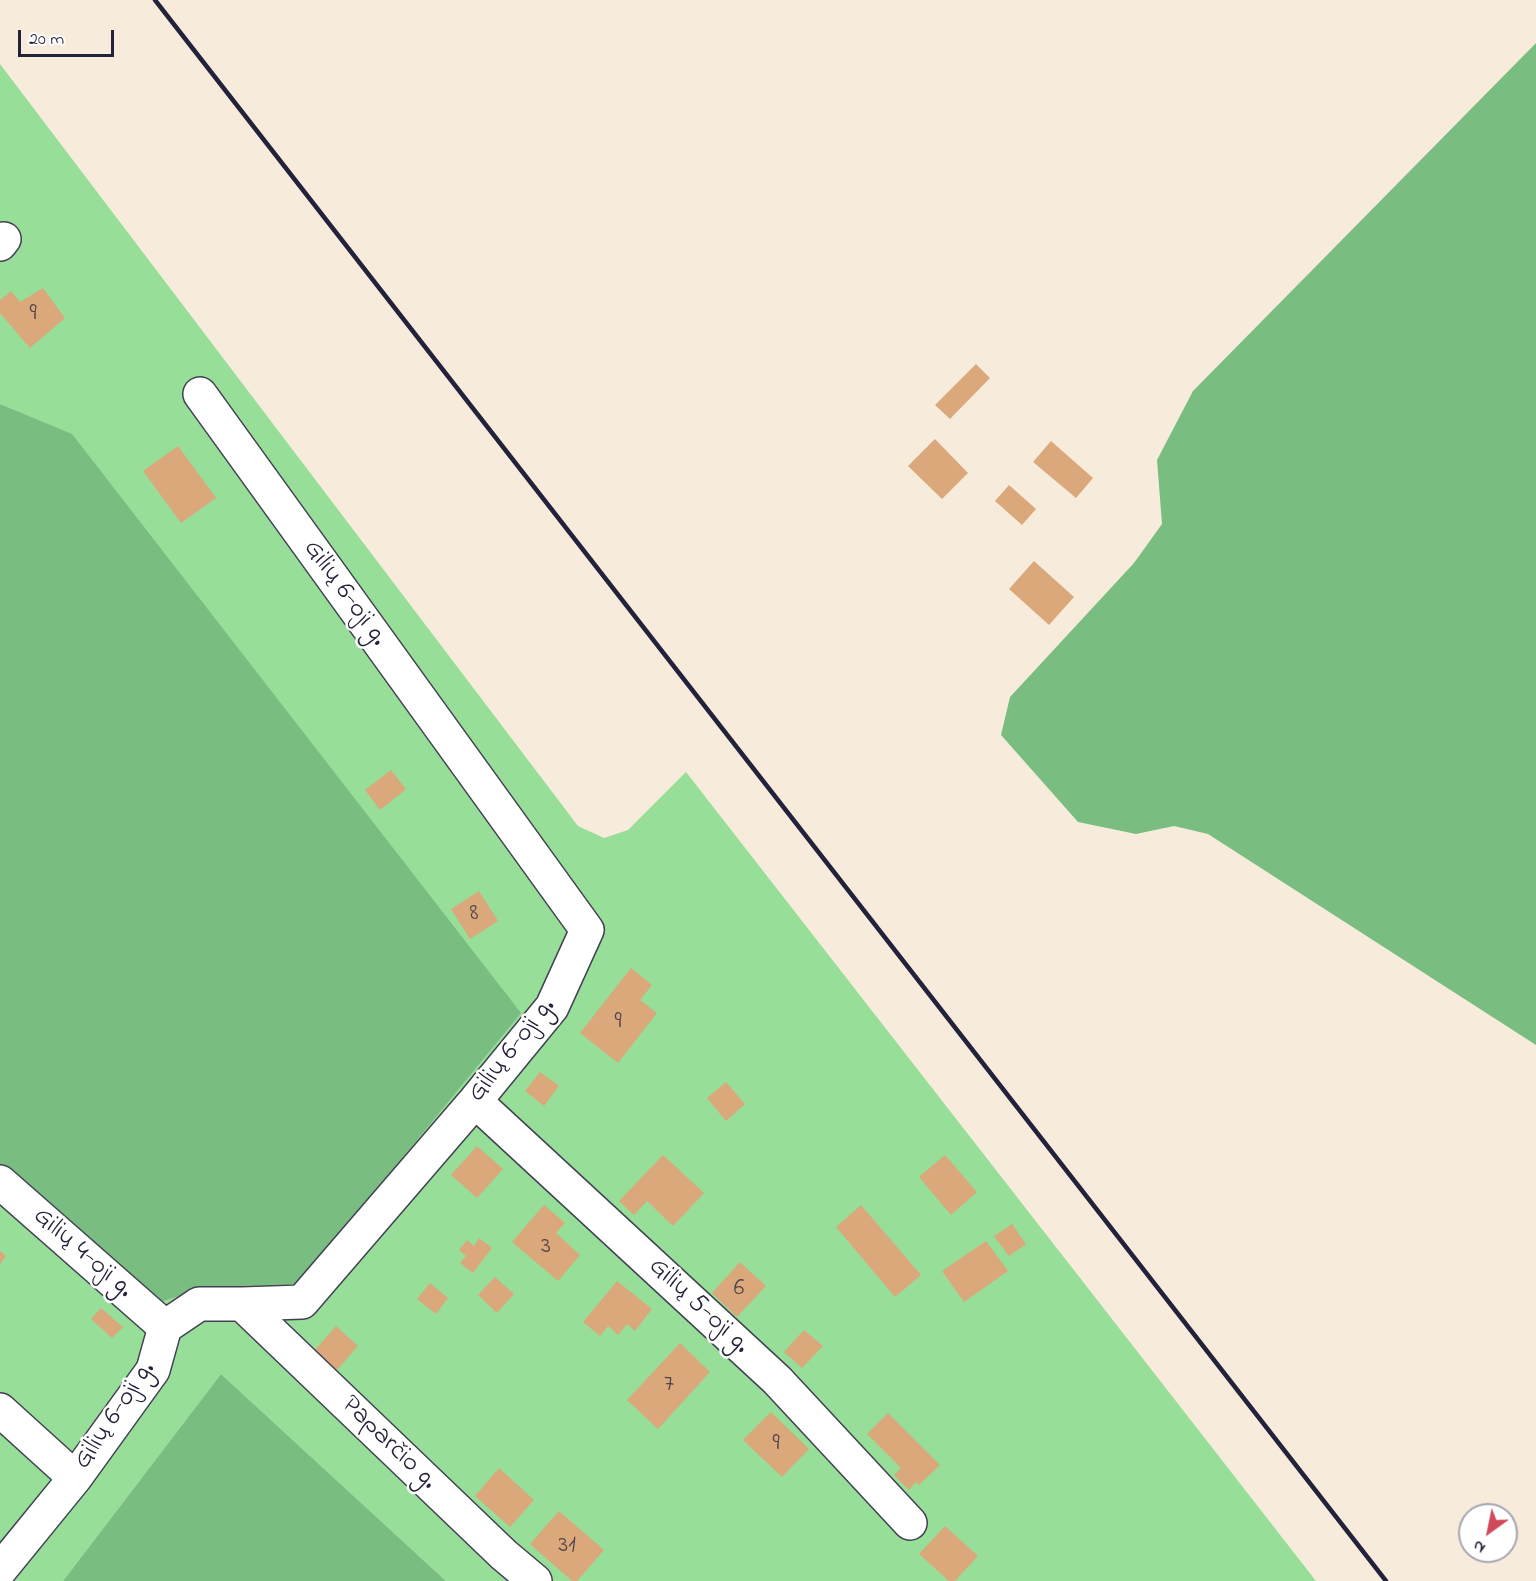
<!DOCTYPE html>
<html>
<head>
<meta charset="utf-8">
<style>
  body { margin:0 }
  #map { position:relative; width:1536px; height:1581px; overflow:hidden; background:#f7ecdb; font-family:"Indie Flower",sans-serif }
  canvas { display:block }
  .north { position:absolute; left:1458px; top:1503px; width:60px; height:60px; box-sizing:border-box; background:#fff; border:2px solid #a7a7b1; border-radius:50%; rotate:213deg; font-size:16px; font-weight:700; line-height:24px; text-align:center; color:#22223b }
  .north::after { content:''; display:block; margin:auto; width:21px; height:27px; background:#d1495b; clip-path:polygon(50% 0,100% 100%,50% 72%,0 100%) }
  .scale { position:absolute; left:18px; top:30px; width:96px; height:27px; box-sizing:border-box; border:3px solid #22223b; border-top:0; padding-left:8px; font-size:18px; line-height:21px; white-space:nowrap; color:#22223b; -webkit-text-stroke:4px #fff; paint-order:stroke }
</style>
</head>
<body>
<div id="map">
<canvas width="1536" height="1581"></canvas>
<div class="north">N</div>
<div class="scale">20 m</div>
</div>
<script>
const ctx = document.querySelector('canvas').getContext('2d');
ctx.lineJoin = 'round';
function paint(path, color) {
  ctx.fillStyle = color;
  ctx.fill(path, 'evenodd');
}
function shape(rows) {
  const path = new Path2D();
  for (const r of rows) {
    path.moveTo(r[0], r[1]);
    for (let i = 2; i < r.length; i += 2) path.lineTo(r[i], r[i + 1]);
  }
  return path;
}
function stroke(path, color, width, dash) {
  ctx.strokeStyle = color;
  ctx.lineWidth = width;
  ctx.lineCap = dash ? 'butt' : 'round';
  ctx.setLineDash(dash || []);
  ctx.stroke(path);
}
function label(font, color, halo, rows, align = 'center') {
  ctx.font = font + ' "Indie Flower",sans-serif';
  ctx.lineWidth = 5;
  ctx.setLineDash([]);
  ctx.textBaseline = 'middle';
  ctx.strokeStyle = halo;
  ctx.fillStyle = color;
  for (const [text, x, y, turn = 0] of rows) {
    ctx.save();
    ctx.translate(x, y);
    ctx.rotate((+turn || 0) * Math.PI / 180);
    ctx.textAlign = isNaN(turn) ? turn : align;
    if (halo) ctx.strokeText(text, 0, 0);
    ctx.fillText(text, 0, 0);
    ctx.restore();
  }
}
paint(shape([
  [0,64,578,826,604,838,628,830,686,772,1316,1581,446,1581,221,1374,63,1581,0,1581,0,1166,157,1303,210,1287,298,1284,72,435,0,404]
]), '#97de99');
paint(shape([
  [1536,43,1536,1045,1208,834,1174,826,1136,834,1078,822,1001,735,1010,697,1134,563,1162,524,1157,460,1193,391],
  [0,404,72,434,521,1013,299,1284,210,1287,157,1303,0,1166],
  [221,1374,446,1581,63,1581]
]), '#79bd81');
paint(shape([
  [43,288,65,318,30,348,0,313,0,300,11,291,20,302],
  [976,364,990,378,950,419,935,405],
  [935,439,968,473,942,499,908,466],
  [1051,441,1093,478,1076,498,1033,462],
  [178,446,216,498,181,523,143,471],
  [1009,485,1036,509,1022,525,995,501],
  [1034,561,1074,597,1049,625,1009,589],
  [391,770,406,789,380,810,365,790],
  [479,891,498,921,470,939,451,909],
  [631,968,652,985,640,1000,657,1013,618,1063,580,1033],
  [540,1072,559,1086,544,1106,525,1091],
  [726,1082,745,1104,726,1121,707,1098],
  [477,1146,503,1169,477,1198,451,1175],
  [663,1155,704,1193,673,1226,647,1201,634,1215,619,1201],
  [945,1155,977,1192,951,1215,919,1177],
  [544,1205,565,1223,556,1233,580,1255,558,1281,512,1242],
  [861,1205,921,1275,895,1297,836,1227],
  [1012,1224,1026,1244,1009,1256,994,1236],
  [479,1238,492,1248,473,1273,460,1263,466,1256,459,1250,467,1240,474,1246],
  [986,1241,1008,1271,964,1302,942,1271],
  [0,1251,6,1256,0,1264],
  [740,1262,766,1286,737,1317,712,1293],
  [495,1277,514,1294,497,1313,478,1295],
  [617,1281,652,1309,635,1331,627,1324,618,1335,608,1326,600,1336,583,1322],
  [430,1283,448,1298,436,1314,417,1299],
  [101,1308,123,1327,112,1338,91,1319],
  [336,1326,358,1346,336,1371,314,1351],
  [804,1330,823,1346,802,1368,784,1352],
  [680,1343,710,1372,658,1429,627,1400],
  [771,1412,809,1449,782,1477,743,1440],
  [888,1413,940,1465,919,1485,916,1482,909,1490,894,1475,901,1468,867,1434],
  [499,1468,534,1500,510,1527,475,1496],
  [559,1511,604,1550,577,1581,572,1581,530,1544],
  [945,1526,978,1556,955,1581,949,1581,919,1554]
]), '#dba87b');
const street = shape([
  [0,244,4,239],
  [475,1101,777,1380,910,1523],
  [0,1182,165,1327],
  [242,1304,504,1555,535,1581],
  [0,1410,75,1478],
  [0,1570,75,1478,153,1370,165,1327,199,1304,242,1304,302,1302,475,1101,552,1007,587,930,200,394]
]);
stroke(street, '#424053', 36);
stroke(street, '#fff', 33);
stroke(shape([
  [155,0,1386,1581]
]), '#22223b', 4.5);
label('24px', '#50444b', null, [
  ["9",33,315],
  ["8",474,915],
  ["9",618,1023],
  ["3",546,1248],
  ["6",739,1290],
  ["7",669,1386],
  ["9",776,1445],
  ["31",567,1547]
]);
label('27px', '#22223b', '#fff', [
  ["Gilių 6-oji g.",344,594,54],
  ["Gilių 6-oji g.",513,1051,-52],
  ["Gilių 4-oji g.",82,1254,41],
  ["Gilių 5-oji g.",698,1307,43],
  ["Gilių 6-oji g.",116,1416,-56],
  ["Paparčio g.",388,1444,44]
]);
</script>
</body>
</html>
